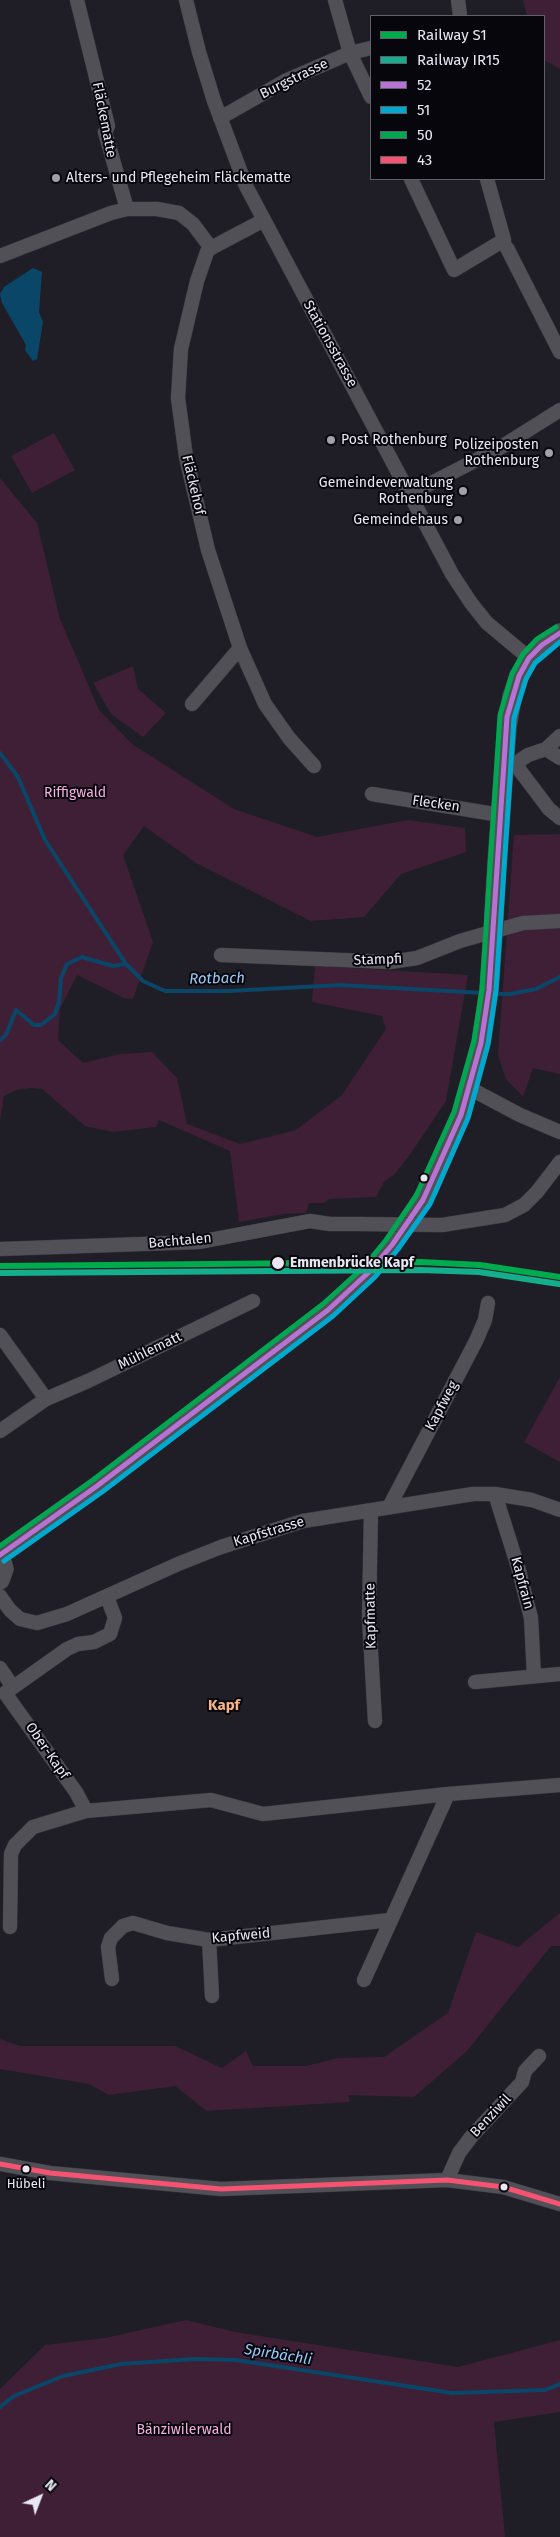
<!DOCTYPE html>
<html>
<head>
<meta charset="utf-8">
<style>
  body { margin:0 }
  #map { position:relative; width:560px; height:2537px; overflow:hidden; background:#1f1e26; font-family:"Fira Sans",sans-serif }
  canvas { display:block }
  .legend { position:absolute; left:370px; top:15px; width:175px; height:165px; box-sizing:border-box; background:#07060d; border:1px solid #616069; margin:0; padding:6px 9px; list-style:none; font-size:15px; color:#e8e7f2 }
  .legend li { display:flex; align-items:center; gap:10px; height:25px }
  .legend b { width:25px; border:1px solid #616069 }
  .north { position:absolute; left:15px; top:2472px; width:50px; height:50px; -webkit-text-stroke:4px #07060d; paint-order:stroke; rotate:43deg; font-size:14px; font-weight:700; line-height:20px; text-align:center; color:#e8e7f2 }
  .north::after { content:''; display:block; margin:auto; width:18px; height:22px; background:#e8e7f2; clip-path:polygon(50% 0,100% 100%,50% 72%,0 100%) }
</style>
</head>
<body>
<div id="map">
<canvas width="560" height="2537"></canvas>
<ul class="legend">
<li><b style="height:6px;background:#00ab4d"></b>Railway S1</li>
<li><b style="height:6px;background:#15ae8d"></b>Railway IR15</li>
<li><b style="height:6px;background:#b673d3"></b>52</li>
<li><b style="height:6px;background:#00a9ce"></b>51</li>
<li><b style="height:6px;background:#00a651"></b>50</li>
<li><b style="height:6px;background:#f65372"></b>43</li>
</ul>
<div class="north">N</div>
</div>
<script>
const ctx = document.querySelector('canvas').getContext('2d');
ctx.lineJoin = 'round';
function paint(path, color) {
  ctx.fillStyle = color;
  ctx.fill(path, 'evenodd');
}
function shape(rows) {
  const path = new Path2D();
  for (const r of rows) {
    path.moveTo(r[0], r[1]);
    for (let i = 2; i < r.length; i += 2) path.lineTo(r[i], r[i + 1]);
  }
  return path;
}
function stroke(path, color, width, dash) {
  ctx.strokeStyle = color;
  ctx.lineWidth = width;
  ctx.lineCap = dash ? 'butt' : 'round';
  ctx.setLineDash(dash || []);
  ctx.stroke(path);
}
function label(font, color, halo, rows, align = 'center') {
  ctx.font = font + ' "Fira Sans",sans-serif';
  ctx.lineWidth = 4;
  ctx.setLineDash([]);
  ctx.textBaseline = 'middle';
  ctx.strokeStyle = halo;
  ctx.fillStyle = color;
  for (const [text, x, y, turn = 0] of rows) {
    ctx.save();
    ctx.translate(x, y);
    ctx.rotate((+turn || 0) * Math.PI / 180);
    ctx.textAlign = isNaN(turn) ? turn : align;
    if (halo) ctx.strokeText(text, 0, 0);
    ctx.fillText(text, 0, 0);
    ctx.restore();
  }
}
paint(shape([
  [523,0,560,0,560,69,544,60,544,16,527,16],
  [54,433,75,470,32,493,11,456],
  [0,478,37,523,60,619,99,710,132,744,234,809,317,837,408,820,465,828,466,852,401,874,364,917,311,921,196,863,144,826,123,855,153,942,133,999,124,998,77,975,60,1009,58,1040,83,1063,120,1054,152,1052,177,1078,187,1124,240,1144,296,1130,342,1095,386,1029,382,1016,312,1002,315,966,468,975,446,1101,411,1153,395,1174,384,1182,376,1197,329,1199,324,1203,309,1203,306,1213,284,1214,239,1222,230,1151,159,1120,156,1127,113,1132,85,1126,42,1089,30,1088,16,1090,4,1096,0,1121],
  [133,666,138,689,166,713,143,737,111,714,93,683],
  [560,834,560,1074,533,1068,523,1097,506,1079,498,1055,514,835],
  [560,1377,560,1462,524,1442],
  [560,1913,560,1946,551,1946,467,2051,414,2097,348,2095,350,2102,207,2111,175,2086,109,2095,89,2084,0,2069,0,2039,20,2046,175,2046,222,2068,246,2051,253,2066,306,2066,338,2058,384,2057,448,2013,476,1932,518,1947],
  [186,2320,235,2332,458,2367,560,2340,560,2412,494,2422,505,2537,0,2537,0,2389,45,2345,105,2338]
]), '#3e1f36');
paint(shape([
  [33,268,42,272,39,312,43,322,37,359,33,361,25,350,26,345,2,303,0,294,4,287]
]), '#0a4668');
stroke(shape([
  [0,753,18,777,45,840,126,964,143,981,165,991,229,991,340,985,483,993],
  [495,994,510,994,536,989,560,977],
  [0,1040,6,1035,16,1010,34,1025,41,1025,55,1014,59,1002,61,978,67,964,82,957,113,966,126,964],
  [0,2407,14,2396,63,2376,121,2364,194,2359,236,2360,452,2393,545,2390,560,2384]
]), '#0a4668', 4);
const street = shape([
  [77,0,108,126,105,132,127,209],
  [186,0,199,52,214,101,246,186,452,574,471,603,487,623,529,658],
  [335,0,350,53,371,97],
  [458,0,460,16],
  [220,118,285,81,350,53,371,48],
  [411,179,454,270,504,240,487,179],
  [264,220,211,248,207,252,197,281,181,349,178,398,186,457,208,550,240,648,265,704,289,738,314,766],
  [507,248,560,352],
  [0,256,111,213,127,209,157,209,179,213,193,224,211,248],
  [410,494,498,449,560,410],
  [192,704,240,648],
  [546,749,560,758],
  [504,761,515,764,549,809,560,818],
  [515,764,528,755,546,749,560,736],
  [372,794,500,815],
  [221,955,390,962,417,958,460,941,523,923,560,921],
  [469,1088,520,1115,560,1132],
  [442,1225,505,1215,524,1205,537,1192,560,1162],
  [0,1249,199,1242,310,1221,330,1224,359,1224],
  [0,1335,46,1399],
  [0,1431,46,1399,88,1381,253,1301],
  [495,1494,518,1567,531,1618,534,1676],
  [389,1507,476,1341,485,1320,488,1303],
  [371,1510,369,1618,375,1721],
  [0,1596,10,1610,20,1619,37,1623,67,1614,178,1564,221,1547,303,1521,473,1494,495,1494,532,1500,560,1510],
  [0,1668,13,1687],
  [475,1682,560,1674],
  [86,1811,211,1800,263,1814,448,1794,560,1785],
  [10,1927,11,1854,15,1845,33,1827,86,1811,76,1792,5,1693,67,1649,78,1644,94,1642,110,1634,115,1618,107,1597],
  [209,1940,212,1996],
  [112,1979,108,1947,111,1938,123,1926,133,1923,167,1933,209,1940,390,1920],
  [364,1980,448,1794],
  [0,2164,50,2173,221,2189,447,2180,503,2187,560,2204],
  [447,2180,459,2153,471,2137,522,2082,525,2071,539,2056]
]);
const secondary = shape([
  [497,863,507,727,512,697,519,676,529,658,542,645,560,633],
  [0,1555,97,1486,328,1310,368,1273,392,1245,429,1189,461,1115,481,1043,489,990,493,934],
  [0,1555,4,1569,0,1580]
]);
stroke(street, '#393840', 15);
stroke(secondary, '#393840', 20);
stroke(street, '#515056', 14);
stroke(secondary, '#515056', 19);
const streetBridge = shape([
  [359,1224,442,1225]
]);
const secondaryBridge = shape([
  [493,934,497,863]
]);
stroke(streetBridge, '#393840', 15, []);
stroke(secondaryBridge, '#393840', 20, []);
stroke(streetBridge, '#515056', 14);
stroke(secondaryBridge, '#515056', 19);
stroke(shape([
  [0,1555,97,1486,328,1310,369,1272,392,1245,423,1200,461,1115,481,1043,489,990,507,717,519,676,529,658,542,645,560,633]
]), '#b673d3', 5);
stroke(shape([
  [4,1561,102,1492,333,1316,375,1277,398,1249,430,1204,468,1118,488,1044,496,990,514,718,526,679,535,663,560,642]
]), '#00a9ce', 5);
stroke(shape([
  [0,1546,93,1480,323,1304,364,1267,386,1240,416,1196,454,1112,474,1041,482,989,500,715,512,674,523,654,537,639,556,627]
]), '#00a651', 5);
stroke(shape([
  [0,2164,50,2173,221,2189,447,2180,503,2187,560,2204]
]), '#f65372', 5);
stroke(shape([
  [0,1266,421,1262,480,1265,560,1277]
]), '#00ab4d', 6);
stroke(shape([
  [0,1273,421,1270,479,1272,559,1284]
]), '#15ae8d', 6);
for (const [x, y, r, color] of [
  [56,178,5,"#a2a1ab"],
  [331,440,5,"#a2a1ab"],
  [549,453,5,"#a2a1ab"],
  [463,491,5,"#a2a1ab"],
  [458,520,5,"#a2a1ab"],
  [424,1178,4.5,"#e8e7f2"],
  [278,1263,7,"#e8e7f2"],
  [26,2169,4.5,"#e8e7f2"],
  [504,2187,4.5,"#e8e7f2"]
]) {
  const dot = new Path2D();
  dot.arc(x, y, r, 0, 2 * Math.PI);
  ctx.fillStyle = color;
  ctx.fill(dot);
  stroke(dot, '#07060d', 2);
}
label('13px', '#e8e7f2', '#07060d', [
  ["Hübeli",26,2184]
]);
label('14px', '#e8e7f2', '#07060d', [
  ["Burgstrasse",294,79,-26],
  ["Fläckematte",104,120,79],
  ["Stationsstrasse",330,344,61],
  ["Fläckehof",193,485,77],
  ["Flecken",436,804,8],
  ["Stampfi",378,960,-2],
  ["Bachtalen",180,1241,-5],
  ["Mühlematt",150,1351,-26],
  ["Kapfweg",442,1406,-62],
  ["Kapfstrasse",269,1532,-17],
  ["Kapfrain",522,1583,75],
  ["Kapfmatte",371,1616,-91],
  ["Ober-Kapf",47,1751,55],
  ["Kapfweid",241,1936,-5],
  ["Benziwil",491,2116,-47]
]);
label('14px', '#e8e7f2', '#07060d', [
  ["Alters- und Pflegeheim Fläckematte",66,178,"left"],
  ["Post Rothenburg",341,440,"left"],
  ["Polizeiposten",539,445],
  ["Rothenburg",539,461],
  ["Gemeindeverwaltung",453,483],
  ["Rothenburg",453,499],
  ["Gemeindehaus",448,520]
], 'right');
label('14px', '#fbaddf', '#07060d', [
  ["Riffigwald",75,793],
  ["Bänziwilerwald",184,2430]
]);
label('bold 14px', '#e8e7f2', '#07060d', [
  ["Emmenbrücke Kapf",290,1263]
], 'left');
label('italic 15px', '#96cef9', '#07060d', [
  ["Rotbach",217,979,-1],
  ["Spirbächli",278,2355,9]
]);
label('bold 15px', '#f7b385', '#07060d', [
  ["Kapf",224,1706]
]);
</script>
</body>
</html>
